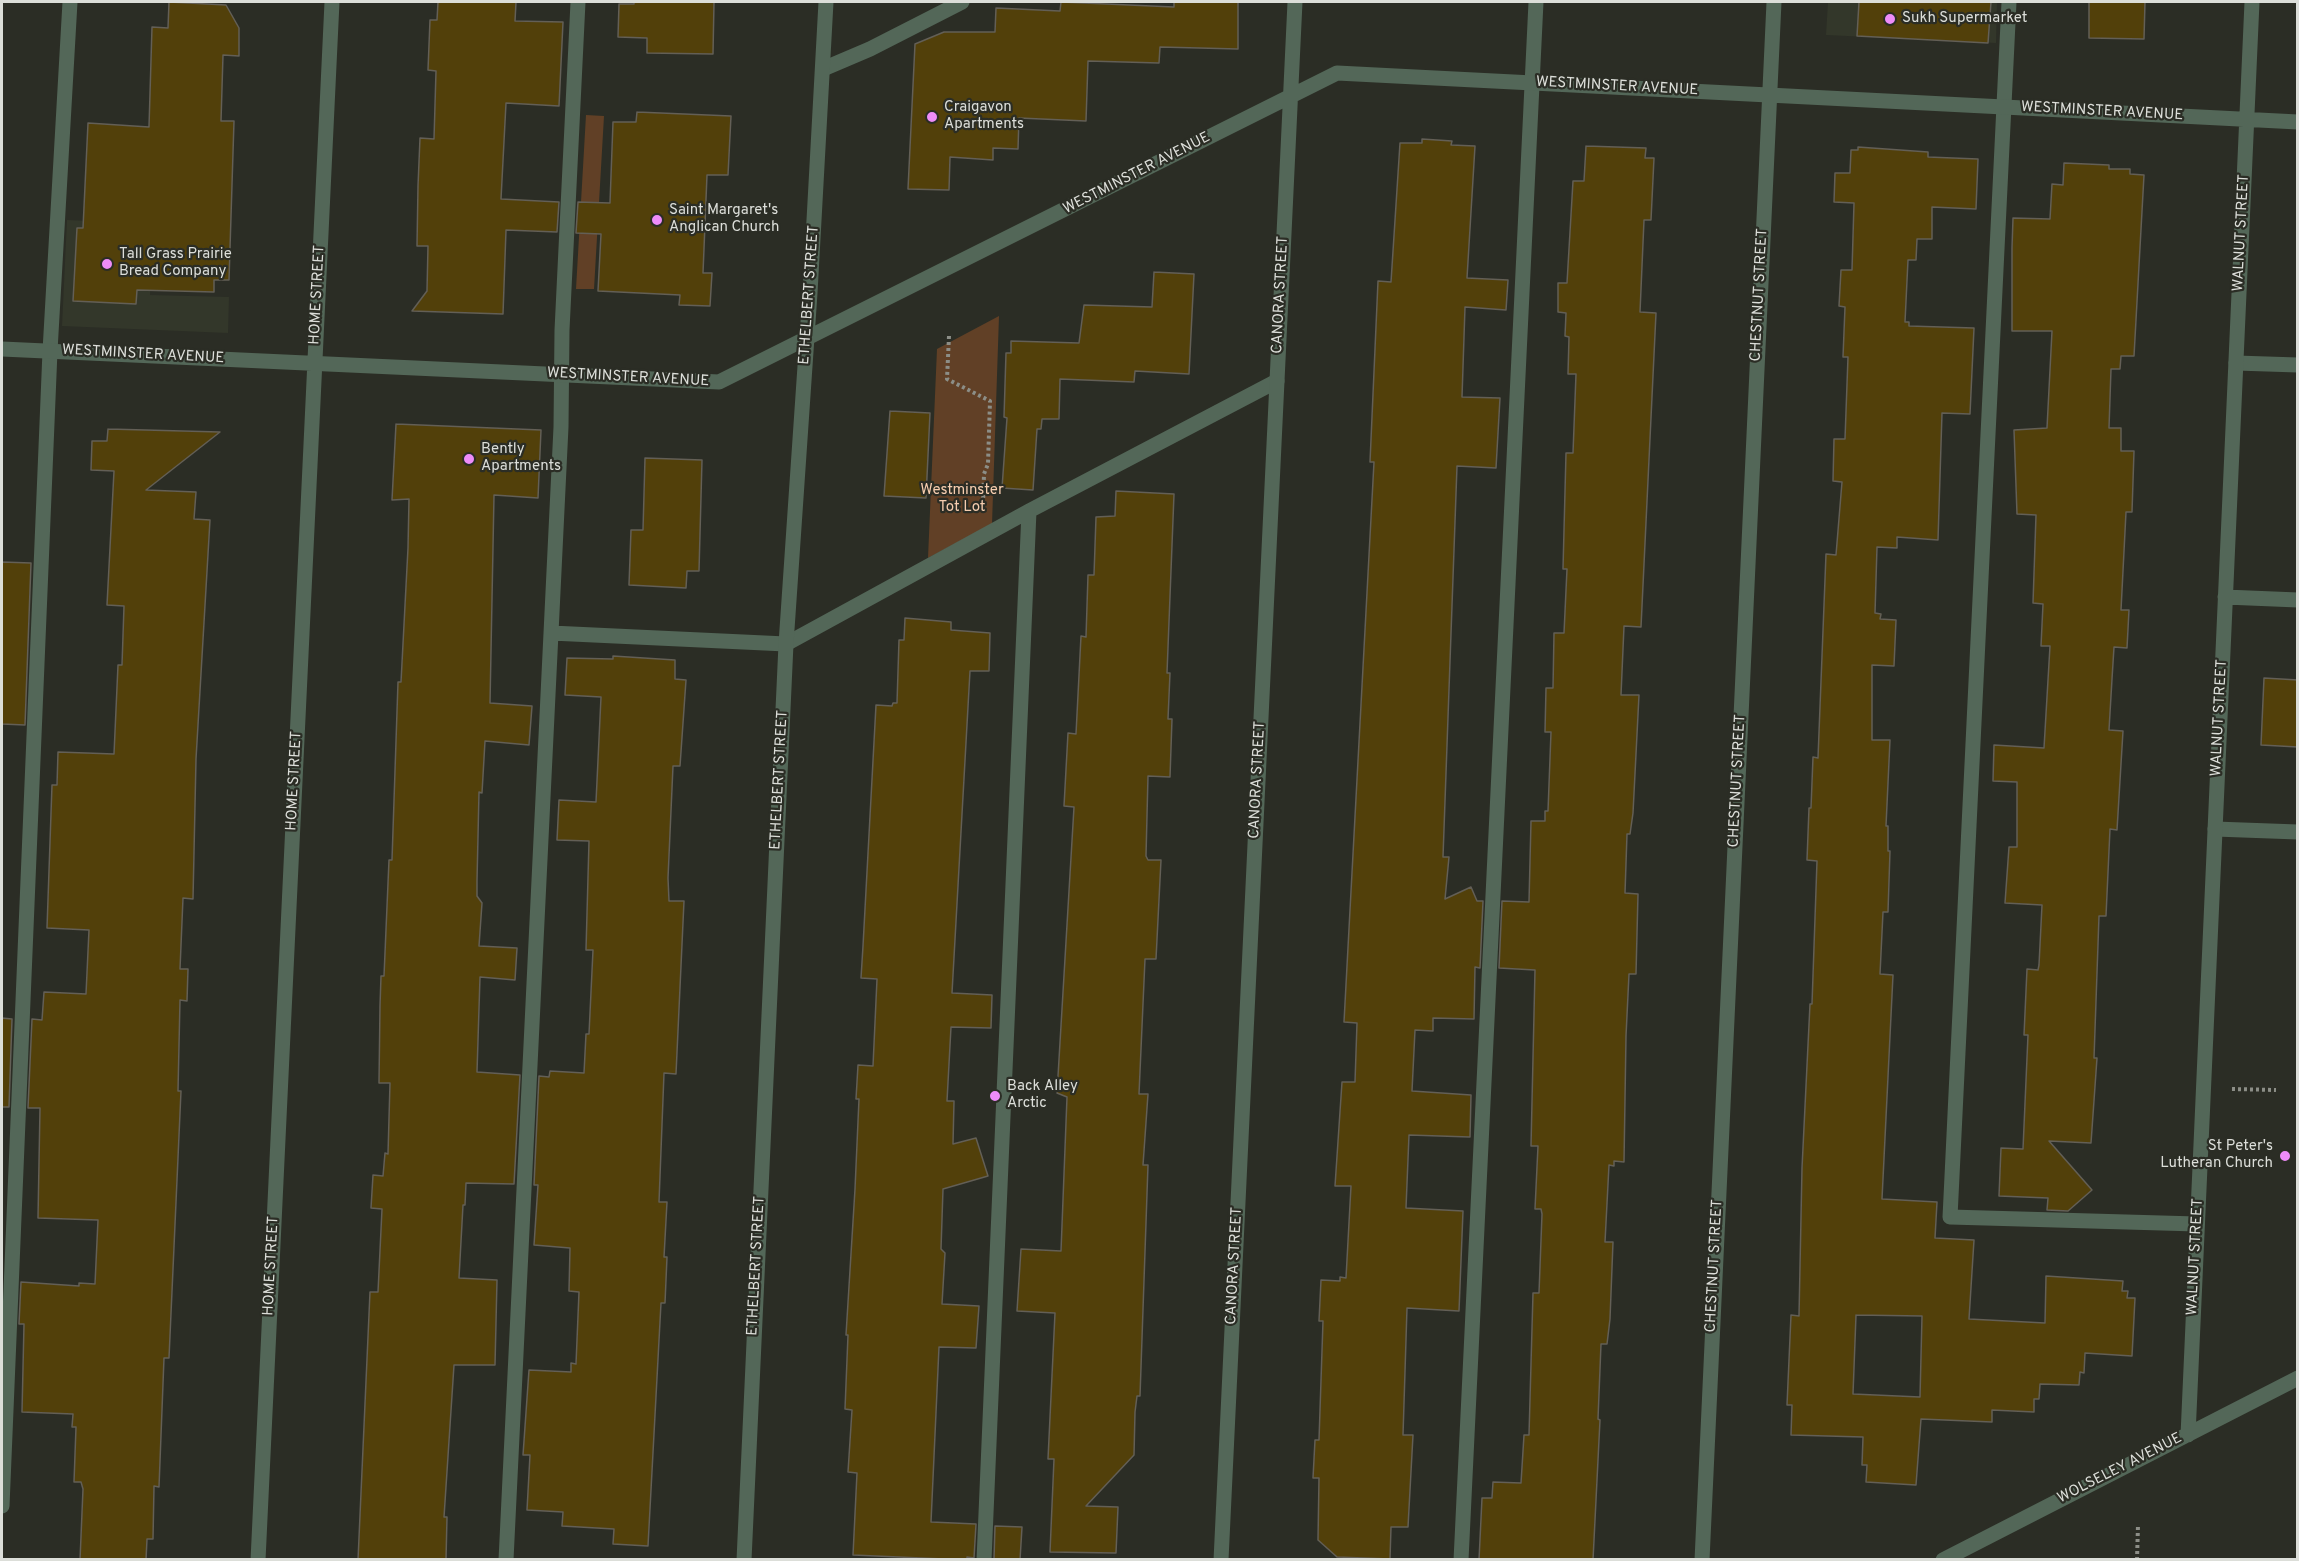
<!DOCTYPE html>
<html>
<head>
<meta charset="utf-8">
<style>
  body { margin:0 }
  #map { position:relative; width:2299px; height:1561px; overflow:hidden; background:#2b2d25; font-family:Overpass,sans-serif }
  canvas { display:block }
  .frame { position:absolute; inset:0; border:3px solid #dcded9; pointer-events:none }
</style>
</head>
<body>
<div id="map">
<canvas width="2299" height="1561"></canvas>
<div class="frame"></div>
</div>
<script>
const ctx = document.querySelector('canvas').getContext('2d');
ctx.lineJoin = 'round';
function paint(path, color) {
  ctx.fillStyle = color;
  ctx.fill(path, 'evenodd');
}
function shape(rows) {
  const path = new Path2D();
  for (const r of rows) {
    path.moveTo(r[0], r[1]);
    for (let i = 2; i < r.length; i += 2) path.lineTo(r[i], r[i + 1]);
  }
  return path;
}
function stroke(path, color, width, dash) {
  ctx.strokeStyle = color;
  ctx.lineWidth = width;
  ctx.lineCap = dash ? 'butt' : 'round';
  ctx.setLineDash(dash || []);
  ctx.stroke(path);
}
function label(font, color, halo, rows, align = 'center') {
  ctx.font = font + ' Overpass,sans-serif';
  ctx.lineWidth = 4.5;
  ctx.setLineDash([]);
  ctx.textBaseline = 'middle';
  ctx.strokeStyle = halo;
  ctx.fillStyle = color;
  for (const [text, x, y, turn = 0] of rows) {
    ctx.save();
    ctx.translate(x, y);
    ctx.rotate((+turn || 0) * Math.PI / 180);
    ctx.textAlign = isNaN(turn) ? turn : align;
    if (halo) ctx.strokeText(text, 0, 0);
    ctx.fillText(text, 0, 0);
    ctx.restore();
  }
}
paint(shape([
  [1828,2,1997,2,1996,43,1826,35],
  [67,220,153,224,150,295,229,297,228,333,62,326]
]), '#33372a');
paint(shape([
  [586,115,604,116,594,289,576,289],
  [999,316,992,524,928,558,937,349]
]), '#614026');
const building = shape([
  [169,2,226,5,239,28,239,56,223,55,221,121,234,121,229,280,214,280,214,292,137,290,136,304,73,301,77,228,83,228,88,123,149,127,152,27,168,28,169,2],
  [438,2,516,2,515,21,563,22,559,106,506,103,501,199,559,202,557,232,506,230,503,314,412,311,427,291,428,246,417,246,418,186,420,138,434,139,436,71,428,70,430,20,437,20,438,2],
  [634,2,714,2,713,54,647,53,647,38,618,37,619,4,634,4,634,2],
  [1061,2,1174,7,1174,2,1238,2,1238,49,1160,47,1159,63,1088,61,1086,121,1019,118,1018,149,993,148,993,160,950,157,949,190,908,189,915,44,944,32,995,32,996,8,1060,11,1061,2],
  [1859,2,1991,2,1988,43,1857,36,1859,2],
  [2089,2,2145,2,2144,39,2089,38,2089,2],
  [637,112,731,116,728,175,707,175,703,273,712,273,710,306,679,305,680,295,598,291,601,234,576,233,578,202,610,203,613,122,636,122,637,112],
  [1422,139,1452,141,1451,145,1475,146,1467,278,1508,280,1506,310,1465,307,1462,397,1500,398,1496,468,1457,466,1443,857,1449,857,1445,899,1471,887,1477,901,1483,901,1480,968,1475,967,1474,1019,1433,1018,1433,1031,1415,1030,1412,1091,1471,1095,1470,1137,1409,1135,1406,1208,1463,1211,1459,1311,1407,1308,1403,1435,1413,1435,1408,1527,1391,1527,1390,1559,1337,1557,1318,1540,1319,1478,1313,1478,1315,1440,1319,1440,1323,1321,1319,1321,1321,1280,1340,1281,1340,1277,1346,1278,1351,1186,1335,1186,1342,1082,1355,1082,1357,1023,1344,1022,1374,462,1370,462,1378,281,1391,282,1400,143,1422,143,1422,139],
  [1586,146,1646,148,1645,158,1654,158,1651,220,1644,220,1640,312,1656,313,1641,627,1624,626,1621,695,1639,695,1633,813,1630,834,1627,834,1625,893,1638,894,1636,974,1629,974,1626,1036,1624,1162,1614,1161,1614,1166,1609,1165,1605,1242,1613,1242,1610,1319,1607,1344,1601,1344,1598,1419,1600,1420,1593,1560,1479,1560,1482,1498,1492,1498,1493,1482,1521,1483,1524,1435,1529,1435,1533,1293,1539,1293,1542,1214,1541,1209,1535,1209,1538,1146,1531,1146,1535,970,1499,968,1502,901,1529,902,1531,821,1545,821,1545,811,1548,811,1551,732,1545,732,1546,688,1553,688,1554,633,1564,633,1567,569,1563,569,1566,453,1573,453,1576,374,1568,374,1569,337,1565,336,1566,313,1558,312,1558,283,1567,283,1573,181,1584,181,1586,146],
  [1858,147,1928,152,1928,157,1978,159,1976,209,1932,207,1932,239,1917,239,1916,260,1908,260,1905,322,1909,322,1909,326,1974,328,1970,414,1942,413,1938,540,1897,537,1897,548,1877,547,1875,613,1881,614,1880,619,1896,620,1894,666,1872,665,1872,740,1890,740,1886,826,1888,826,1888,851,1890,851,1888,912,1883,912,1880,974,1893,975,1882,1199,1937,1202,1935,1238,1974,1240,1969,1319,2045,1323,2046,1276,2123,1281,2122,1291,2128,1291,2127,1298,2135,1298,2132,1356,2085,1353,2084,1373,2080,1372,2079,1385,2040,1384,2039,1399,2034,1399,2034,1412,1992,1410,1992,1422,1921,1419,1916,1485,1866,1482,1867,1465,1862,1465,1863,1437,1791,1435,1792,1405,1787,1405,1791,1315,1799,1316,1802,1168,1810,1004,1812,1004,1817,861,1807,860,1809,808,1811,808,1813,757,1818,758,1826,554,1836,555,1842,482,1833,481,1834,439,1845,439,1848,357,1843,357,1845,307,1839,306,1841,270,1852,270,1854,203,1834,202,1835,173,1850,173,1851,150,1858,150,1858,147],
  [1856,1315,1922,1316,1920,1397,1853,1394,1856,1315],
  [2064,163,2109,165,2109,169,2130,169,2130,174,2144,175,2134,356,2121,356,2120,369,2111,369,2109,428,2121,428,2121,451,2134,451,2132,512,2126,512,2121,610,2129,610,2127,648,2114,647,2112,679,2109,730,2123,731,2117,830,2110,829,2106,916,2099,916,2094,1058,2097,1058,2091,1143,2049,1141,2092,1190,2068,1211,2047,1210,2048,1198,1999,1196,2001,1148,2023,1149,2028,1035,2024,1035,2027,969,2038,970,2039,965,2042,905,2005,903,2009,847,2017,847,2017,782,1993,781,1994,745,2044,748,2050,646,2041,646,2043,604,2033,603,2036,515,2017,514,2014,430,2047,428,2052,331,2012,331,2012,248,2013,218,2050,219,2052,184,2063,185,2064,163],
  [1154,272,1194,274,1189,374,1135,371,1134,382,1060,379,1059,419,1042,419,1041,429,1037,429,1033,490,1002,488,1007,418,1004,417,1006,353,1011,353,1011,341,1079,343,1084,305,1152,307,1154,272],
  [890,411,930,413,926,498,884,496,890,411],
  [396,424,541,430,538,498,494,495,490,703,532,706,529,745,485,741,482,793,479,792,477,881,477,896,482,903,479,946,517,948,515,980,480,977,477,1072,520,1075,514,1184,466,1183,465,1205,463,1205,459,1278,497,1280,495,1365,454,1365,444,1517,447,1517,446,1560,358,1560,370,1292,378,1292,382,1209,371,1208,373,1175,383,1176,385,1153,388,1154,390,1083,379,1083,380,1006,381,976,384,976,389,860,392,860,398,682,401,682,408,548,409,499,392,500,396,424],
  [108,429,220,432,146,490,196,492,194,519,210,520,196,759,193,899,183,898,180,969,188,969,187,1001,180,1000,178,1091,181,1091,169,1358,164,1358,159,1487,154,1486,153,1539,147,1539,146,1560,80,1560,83,1489,81,1482,74,1482,76,1427,72,1427,73,1414,22,1412,24,1324,19,1324,21,1282,79,1286,79,1283,95,1284,98,1220,38,1218,40,1108,28,1108,32,1019,42,1020,44,992,86,994,89,930,47,928,52,785,57,785,58,752,114,754,118,665,122,665,124,606,107,605,114,471,91,470,92,441,107,441,108,429],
  [645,458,702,460,699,571,687,571,686,588,629,585,631,530,643,530,645,458],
  [1116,491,1174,494,1167,673,1170,673,1168,719,1172,719,1170,777,1148,776,1146,856,1148,860,1161,860,1156,959,1145,959,1139,1094,1148,1094,1143,1165,1148,1165,1140,1396,1137,1396,1135,1412,1134,1455,1086,1506,1118,1507,1116,1553,1050,1552,1054,1459,1048,1459,1055,1313,1017,1311,1021,1249,1061,1251,1067,1097,1057,1093,1074,807,1064,806,1068,733,1076,734,1081,636,1086,637,1088,575,1094,575,1096,517,1115,516,1116,491],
  [2,562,31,563,25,725,2,724,2,562],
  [905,618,951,622,951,630,990,633,989,671,970,671,952,993,992,995,991,1028,951,1027,947,1101,954,1101,953,1144,976,1138,988,1176,943,1189,941,1249,945,1253,942,1304,979,1306,976,1348,939,1347,931,1522,976,1524,974,1558,967,1557,967,1560,853,1555,857,1473,848,1472,852,1410,845,1409,848,1335,846,1335,855,1189,859,1099,856,1099,858,1065,873,1066,877,979,861,978,863,946,876,705,892,706,893,703,897,703,899,640,904,640,905,618],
  [613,656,675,660,675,679,686,680,680,766,673,766,668,878,669,901,684,901,676,1074,664,1073,659,1202,667,1202,664,1257,667,1257,665,1303,661,1303,648,1546,613,1544,614,1529,562,1526,563,1512,527,1510,530,1455,523,1455,529,1370,571,1372,571,1363,576,1364,579,1292,569,1291,570,1248,534,1245,538,1185,534,1185,539,1076,549,1077,550,1071,584,1073,586,1034,589,1034,593,950,586,950,589,841,557,840,559,800,596,802,601,697,565,695,567,658,613,659,613,656],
  [2264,678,2298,680,2298,747,2261,745,2264,678],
  [2,1018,12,1019,9,1107,2,1107,2,1018],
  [995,1526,1022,1527,1020,1560,994,1559,995,1526]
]);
paint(building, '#52400a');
stroke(building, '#635f56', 1.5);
stroke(shape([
  [949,336,947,379,990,401,988,464,984,474,983,505],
  [2232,1089,2276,1090],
  [2137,1560,2138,1525]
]), '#8c8e87', 4, [3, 3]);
stroke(shape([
  [2009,2,1950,1217,2197,1224],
  [823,69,870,49,962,2],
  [2236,363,2298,365],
  [551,633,786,644,1029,511,1277,381],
  [2215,829,2298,832],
  [2,1506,50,351,70,2],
  [506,1560,561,427,562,330,578,2],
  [984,1560,1029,511],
  [1461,1560,1536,2]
]), '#536758', 15);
stroke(shape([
  [2,349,719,382,1337,73,2298,122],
  [2225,597,2298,600],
  [2188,1435,2252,2],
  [258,1560,332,2],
  [744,1560,786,644,810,293,826,2],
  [1221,1560,1295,2],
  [1702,1560,1774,2],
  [1943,1560,2298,1378]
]), '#536758', 15);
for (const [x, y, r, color] of [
  [1890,19,6,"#ee8cf9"],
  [932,117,6,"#ee8cf9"],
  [657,220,6,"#ee8cf9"],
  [107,264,6,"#ee8cf9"],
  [469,459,6,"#ee8cf9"],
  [995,1096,6,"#ee8cf9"],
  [2285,1156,6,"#ee8cf9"]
]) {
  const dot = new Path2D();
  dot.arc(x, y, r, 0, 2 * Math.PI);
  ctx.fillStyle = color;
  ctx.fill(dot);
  stroke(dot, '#2b2d25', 2);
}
label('15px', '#dcded9', '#2b2d25', [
  ["Sukh Supermarket",1902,19],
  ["Craigavon",944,108],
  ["Apartments",944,125],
  ["Saint Margaret's",669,211],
  ["Anglican Church",669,228],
  ["Tall Grass Prairie",119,255],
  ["Bread Company",119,272],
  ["Bently",481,450],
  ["Apartments",481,467],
  ["Back Alley",1007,1087],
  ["Arctic",1007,1104],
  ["St Peter's",2273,1147,"right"],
  ["Lutheran Church",2273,1164,"right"]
], 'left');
label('15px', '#dcded9', '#2b2d25', [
  ["WESTMINSTER AVENUE",1617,87,3],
  ["WESTMINSTER AVENUE",2102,112,3],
  ["WESTMINSTER AVENUE",1137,174,-27],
  ["WALNUT STREET",2242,233,-87],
  ["HOME STREET",318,295,-87],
  ["ETHELBERT STREET",810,295,-86],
  ["CANORA STREET",1281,295,-87],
  ["CHESTNUT STREET",1760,295,-87],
  ["WESTMINSTER AVENUE",143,355,3],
  ["WESTMINSTER AVENUE",628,378,3],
  ["WALNUT STREET",2220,718,-87],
  ["ETHELBERT STREET",780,780,-87],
  ["CANORA STREET",1258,780,-87],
  ["HOME STREET",295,781,-87],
  ["CHESTNUT STREET",1738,781,-87],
  ["WALNUT STREET",2196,1257,-87],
  ["HOME STREET",272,1266,-87],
  ["ETHELBERT STREET",757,1266,-87],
  ["CANORA STREET",1235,1266,-87],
  ["CHESTNUT STREET",1715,1266,-87],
  ["WOLSELEY AVENUE",2120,1469,-27]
]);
label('15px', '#f6cdaf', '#2b2d25', [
  ["Westminster",962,491],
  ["Tot Lot",962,508]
]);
</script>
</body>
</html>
